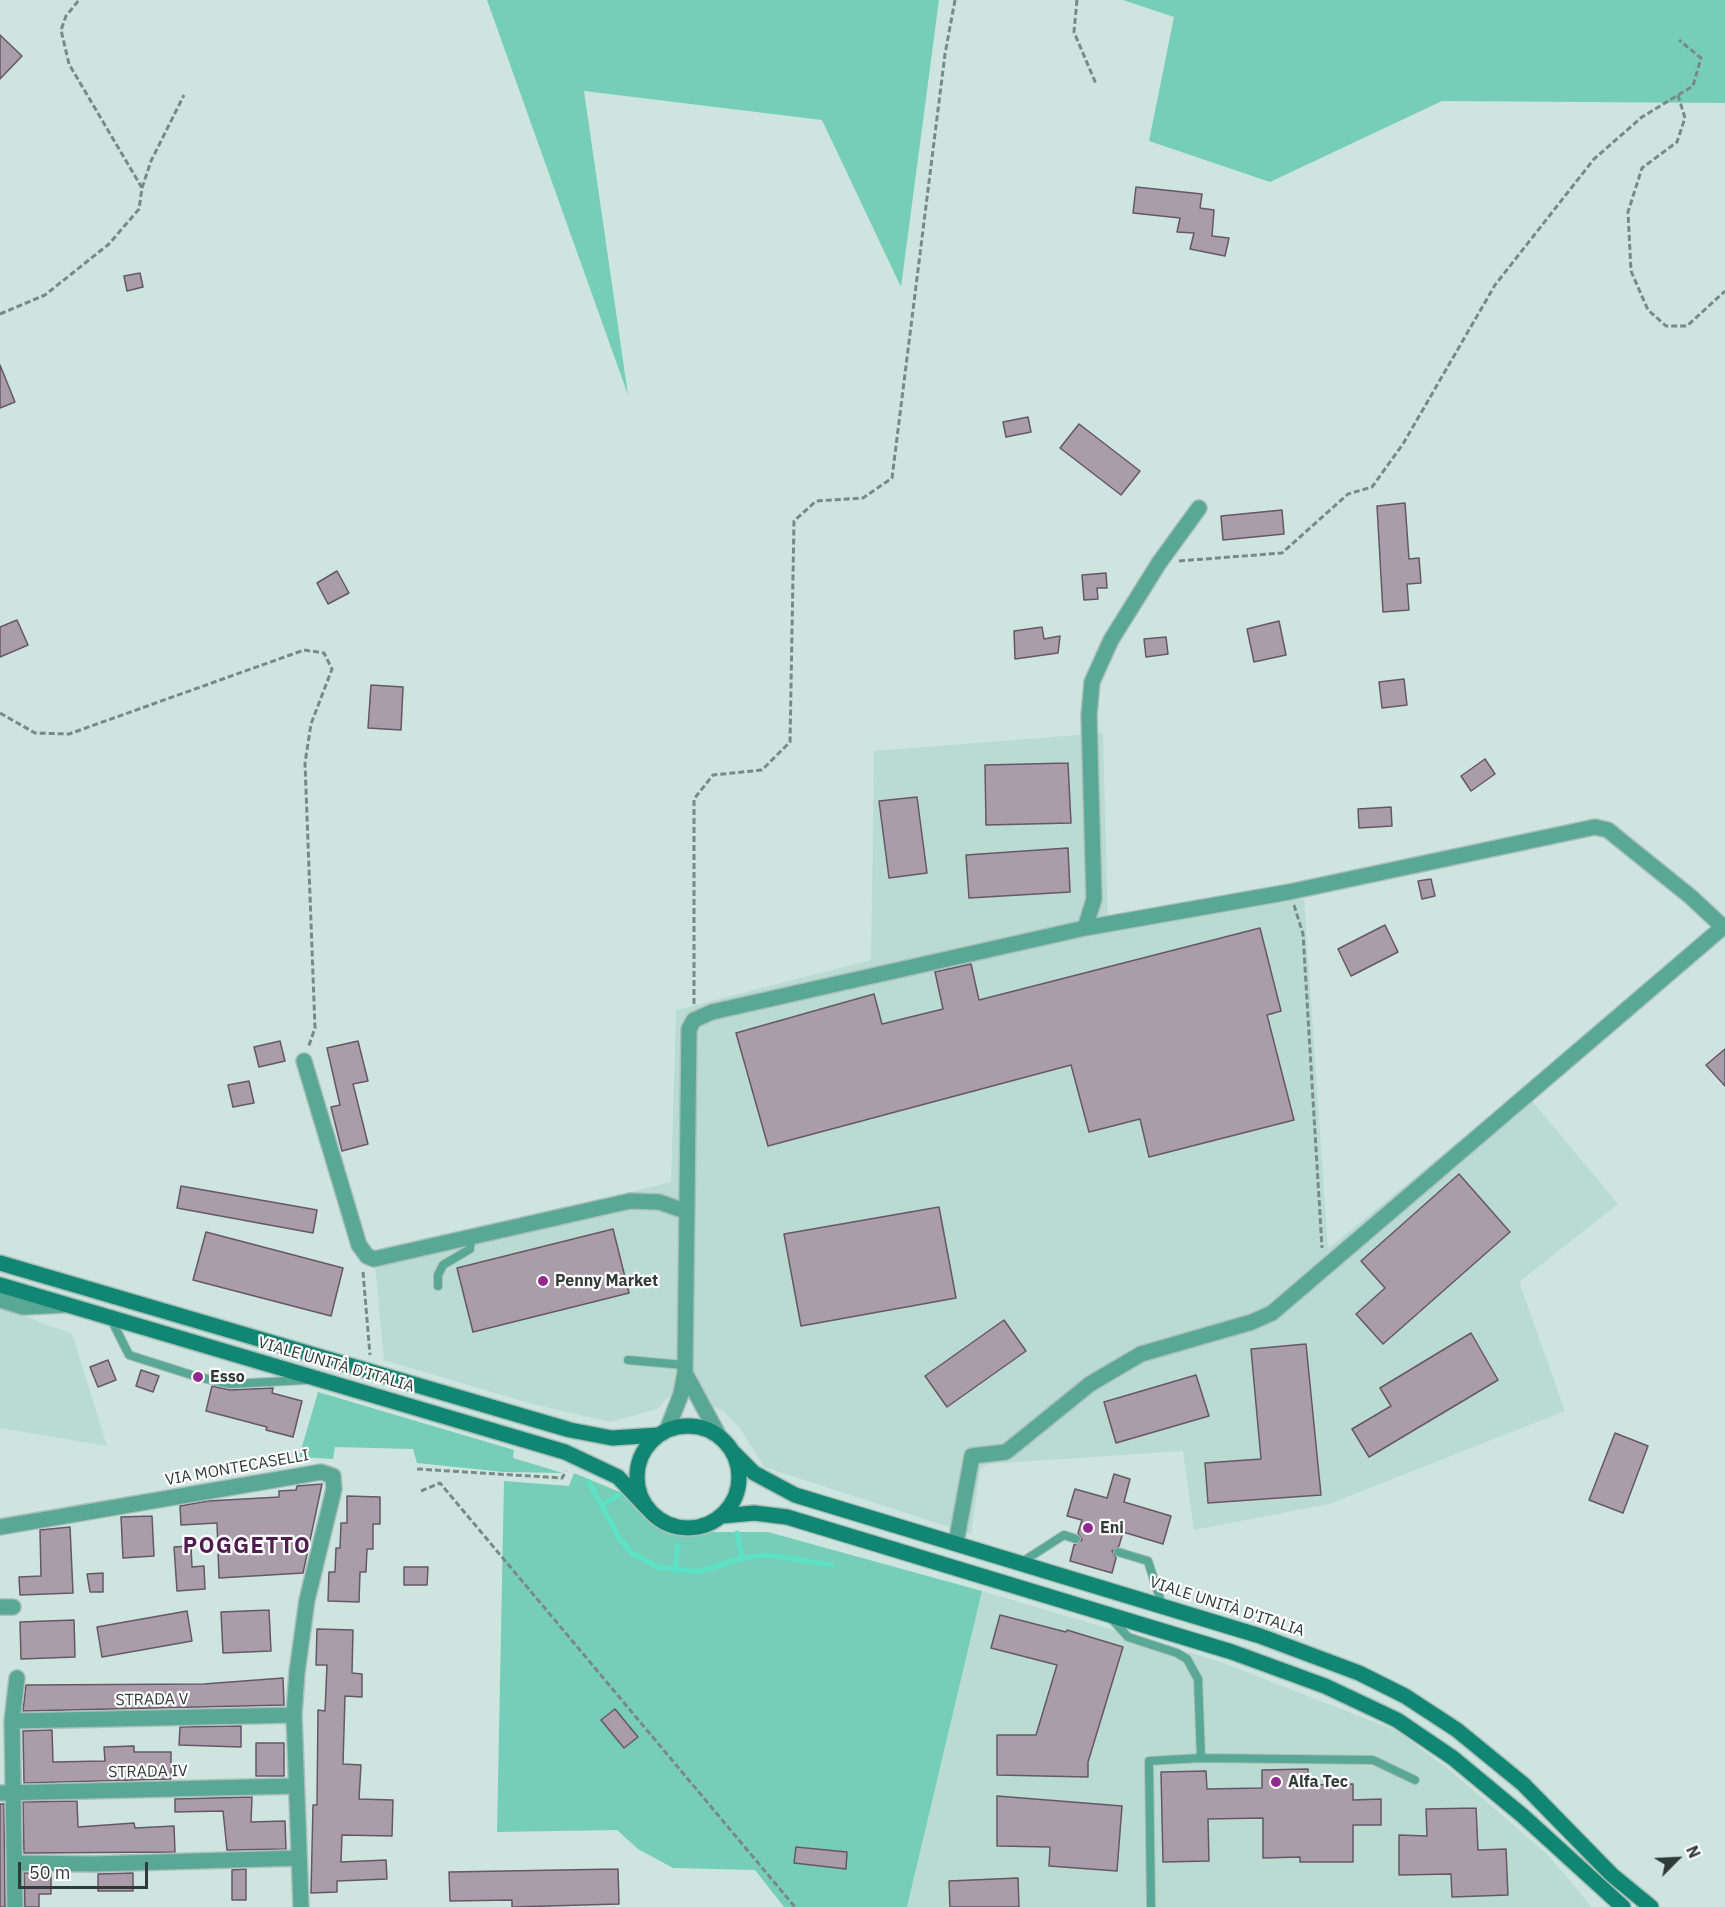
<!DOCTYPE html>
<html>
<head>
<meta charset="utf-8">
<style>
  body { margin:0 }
  #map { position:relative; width:1725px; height:1907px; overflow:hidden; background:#cde5de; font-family:"IBM Plex Sans",sans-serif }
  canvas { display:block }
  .north { position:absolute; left:1647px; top:1829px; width:60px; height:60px; -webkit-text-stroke:4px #fff; paint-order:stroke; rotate:66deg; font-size:16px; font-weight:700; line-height:24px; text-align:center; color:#303a37 }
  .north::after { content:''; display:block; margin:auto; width:21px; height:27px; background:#303a37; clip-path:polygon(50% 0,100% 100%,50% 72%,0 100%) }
  .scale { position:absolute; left:18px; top:1862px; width:130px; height:27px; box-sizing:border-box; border:3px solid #303a37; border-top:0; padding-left:8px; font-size:18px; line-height:21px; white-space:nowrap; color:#303a37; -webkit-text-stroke:4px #fff; paint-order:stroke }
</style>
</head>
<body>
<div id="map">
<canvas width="1725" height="1907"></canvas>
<div class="north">N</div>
<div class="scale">50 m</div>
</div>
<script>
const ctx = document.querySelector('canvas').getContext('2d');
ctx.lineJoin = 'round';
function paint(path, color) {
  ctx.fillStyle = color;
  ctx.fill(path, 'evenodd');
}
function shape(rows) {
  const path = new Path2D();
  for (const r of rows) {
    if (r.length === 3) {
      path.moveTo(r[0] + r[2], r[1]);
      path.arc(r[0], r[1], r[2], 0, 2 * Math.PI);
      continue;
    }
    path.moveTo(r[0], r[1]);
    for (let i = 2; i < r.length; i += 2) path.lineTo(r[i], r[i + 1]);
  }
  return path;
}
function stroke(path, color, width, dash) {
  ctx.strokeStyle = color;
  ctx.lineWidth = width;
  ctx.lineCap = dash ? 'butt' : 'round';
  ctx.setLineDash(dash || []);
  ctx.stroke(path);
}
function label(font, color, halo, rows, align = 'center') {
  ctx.font = font + ' "IBM Plex Sans",sans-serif';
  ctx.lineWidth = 4.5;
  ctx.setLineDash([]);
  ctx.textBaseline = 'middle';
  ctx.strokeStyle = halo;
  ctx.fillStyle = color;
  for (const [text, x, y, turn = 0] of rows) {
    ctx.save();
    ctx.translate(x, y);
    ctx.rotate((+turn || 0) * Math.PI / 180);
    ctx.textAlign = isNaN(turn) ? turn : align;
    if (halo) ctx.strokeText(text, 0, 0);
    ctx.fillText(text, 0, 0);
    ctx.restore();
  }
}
paint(shape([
  [1103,733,1108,924,1304,899,1328,1249,1522,1089,1618,1204,1519,1282,1565,1411,1329,1504,1194,1530,1183,1451,988,1464,980,1470,971,1534,764,1467,739,1427,722,1410,681,1394,672,1393,657,1409,610,1422,532,1404,384,1360,374,1254,671,1182,676,1010,871,960,874,751],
  [0,1307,72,1334,107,1446,0,1428],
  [982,1591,1221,1662,1397,1731,1452,1772,1548,1855,1592,1907,907,1907]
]), '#badbd2');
paint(shape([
  [487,0,939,0,901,287,822,120,584,91,628,395],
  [1123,0,1725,0,1725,103,1442,101,1270,182,1149,141,1174,17],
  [318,1392,514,1450,513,1458,563,1473,504,1472,417,1463,413,1449,335,1447,333,1459,299,1457],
  [574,1473,622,1493,637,1511,655,1525,679,1532,768,1532,982,1591,907,1907,784,1907,755,1870,673,1868,638,1849,617,1830,497,1832,504,1481,569,1486]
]), '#76ceb9');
stroke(shape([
  [589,1482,619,1538,631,1552,657,1567,699,1572,742,1558,768,1555,832,1565],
  [601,1506,620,1494],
  [737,1533,742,1558],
  [675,1571,678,1545]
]), '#5de2c6', 5);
const building = shape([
  [0,35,22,56,0,79,0,35],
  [1136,187,1202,194,1200,208,1214,210,1212,236,1229,238,1225,256,1190,249,1194,233,1177,232,1180,218,1133,213,1136,187],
  [140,273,143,287,127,291,124,276,140,273],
  [0,365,15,402,0,408,0,365],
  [1028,417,1031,432,1006,437,1003,422,1028,417],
  [1079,424,1140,471,1121,495,1060,448,1079,424],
  [1405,503,1409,559,1419,558,1421,583,1407,584,1409,610,1383,612,1377,506,1405,503],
  [1282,510,1284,534,1223,540,1221,516,1282,510],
  [337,571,349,593,328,604,317,583,337,571],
  [1106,573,1107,588,1097,588,1098,599,1084,600,1082,575,1106,573],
  [17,620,28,645,0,657,0,627,17,620],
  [1279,621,1286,655,1254,662,1247,629,1279,621],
  [1042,627,1044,639,1060,636,1058,653,1015,659,1014,631,1042,627],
  [1166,637,1168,654,1146,657,1144,639,1166,637],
  [1404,679,1407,705,1382,708,1379,682,1404,679],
  [371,685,403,687,401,730,368,728,371,685],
  [1485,759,1495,774,1471,791,1461,776,1485,759],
  [1068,763,1071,823,986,825,985,765,1068,763],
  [917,797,927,873,889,878,879,801,917,797],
  [1391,807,1392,826,1359,828,1358,809,1391,807],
  [1068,848,1070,892,969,898,966,855,1068,848],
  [1431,879,1435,896,1422,899,1418,881,1431,879],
  [1385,925,1398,952,1351,976,1338,949,1385,925],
  [1260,928,1281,1011,1267,1015,1294,1120,1149,1157,1140,1119,1089,1132,1071,1065,768,1146,736,1033,874,994,882,1024,943,1009,935,972,971,964,979,1000,1260,928],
  [280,1041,285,1061,259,1067,254,1047,280,1041],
  [358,1041,368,1081,353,1084,368,1144,342,1151,331,1107,340,1105,327,1048,358,1041],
  [1725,1049,1725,1086,1706,1065,1725,1049],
  [249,1081,254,1103,233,1107,228,1085,249,1081],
  [1459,1174,1510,1232,1383,1344,1356,1314,1385,1288,1361,1261,1459,1174],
  [181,1186,317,1210,313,1233,177,1208,181,1186],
  [939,1207,956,1298,801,1326,784,1234,939,1207],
  [613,1229,629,1293,473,1332,457,1268,613,1229],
  [206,1232,343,1268,331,1316,193,1280,206,1232],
  [1004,1320,1026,1351,947,1407,925,1376,1004,1320],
  [1471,1333,1498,1380,1369,1457,1352,1429,1391,1406,1380,1388,1471,1333],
  [1306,1344,1321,1495,1208,1503,1205,1463,1261,1459,1251,1349,1306,1344],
  [108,1360,116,1380,98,1387,90,1367,108,1360],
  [141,1370,159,1376,153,1392,136,1386,141,1370],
  [1196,1375,1209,1416,1116,1443,1104,1402,1196,1375],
  [212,1386,230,1390,273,1388,272,1393,302,1401,293,1437,266,1430,267,1427,206,1411,212,1386],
  [1615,1433,1648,1446,1623,1513,1589,1500,1615,1433],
  [1114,1474,1130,1479,1124,1502,1171,1516,1163,1544,1123,1532,1119,1546,1112,1551,1116,1558,1112,1573,1070,1561,1074,1545,1082,1540,1078,1533,1082,1520,1067,1516,1075,1489,1107,1498,1114,1474],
  [322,1484,303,1573,219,1578,217,1523,181,1525,180,1506,208,1501,279,1497,279,1491,296,1490,297,1486,322,1484],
  [347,1496,380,1497,380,1524,373,1524,373,1549,367,1549,366,1572,360,1572,359,1602,328,1601,329,1572,335,1572,336,1548,340,1548,341,1523,347,1523,347,1496],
  [152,1516,154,1556,123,1558,121,1517,152,1516],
  [70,1527,73,1593,20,1595,19,1577,41,1576,40,1530,70,1527],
  [191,1546,192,1567,204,1566,205,1589,177,1591,174,1547,191,1546],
  [404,1567,428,1567,427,1585,404,1585,404,1567],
  [103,1573,103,1592,90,1592,87,1574,103,1573],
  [269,1610,271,1651,223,1653,221,1612,269,1610],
  [187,1611,192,1641,102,1657,97,1627,187,1611],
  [1000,1615,1066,1632,1067,1630,1123,1647,1088,1762,1088,1777,997,1775,997,1735,1036,1735,1057,1665,991,1648,1000,1615],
  [74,1620,75,1657,21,1659,20,1622,74,1620],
  [317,1629,353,1630,352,1673,362,1674,362,1697,345,1696,343,1764,361,1765,359,1799,393,1800,392,1836,342,1835,341,1862,386,1860,387,1879,337,1881,337,1892,311,1893,313,1805,317,1805,318,1710,325,1711,327,1665,316,1665,317,1629],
  [283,1678,284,1705,23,1711,26,1685,204,1684,283,1678],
  [615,1709,638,1737,624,1748,601,1720,615,1709],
  [241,1726,241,1747,179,1745,180,1727,241,1726],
  [52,1730,53,1762,105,1761,104,1747,134,1746,134,1752,171,1752,171,1779,24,1783,23,1731,52,1730],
  [256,1743,284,1743,284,1776,256,1776,256,1743],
  [1308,1769,1308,1785,1353,1784,1353,1800,1381,1799,1381,1825,1353,1825,1353,1862,1300,1862,1300,1857,1263,1858,1263,1818,1208,1819,1209,1861,1163,1862,1161,1772,1206,1771,1207,1789,1262,1788,1262,1770,1308,1769],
  [997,1796,1122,1806,1117,1871,1049,1866,1050,1847,997,1846,997,1796],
  [252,1797,251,1822,285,1821,286,1849,227,1850,223,1811,175,1812,175,1799,252,1797],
  [77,1801,78,1827,134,1823,135,1828,174,1826,175,1852,24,1853,23,1802,77,1801],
  [0,1804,4,1804,5,1907,0,1907,0,1804],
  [1476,1808,1478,1850,1506,1849,1508,1895,1452,1897,1451,1874,1399,1875,1399,1835,1427,1836,1426,1809,1476,1808],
  [796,1847,847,1852,846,1869,794,1863,796,1847],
  [246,1869,246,1900,232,1900,232,1870,246,1869],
  [618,1869,619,1904,512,1907,512,1900,450,1901,449,1872,618,1869],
  [24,1873,51,1873,51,1894,39,1894,39,1907,25,1907,24,1873],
  [133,1873,133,1891,98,1891,98,1874,133,1873],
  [1018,1878,1019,1907,950,1907,949,1881,1018,1878]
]);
paint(building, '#ab9caa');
stroke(building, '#665765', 1.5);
const lane = shape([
  [438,1286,438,1275,443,1265,470,1249,471,1238],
  [111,1319,129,1355,198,1377,230,1384,306,1380],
  [628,1360,684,1365],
  [1118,1552,1148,1561,1162,1605],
  [1022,1562,1064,1535,1076,1539],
  [1110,1617,1128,1637,1177,1653,1187,1659,1198,1679,1201,1758,1149,1761,1151,1907],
  [1201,1758,1373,1760,1415,1780]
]);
const street = shape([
  [304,1061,359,1245,367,1256,374,1259,630,1201,659,1202,685,1211],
  [0,1300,23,1307,64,1305],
  [685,1373,719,1436],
  [667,1430,681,1394,685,1373,689,1029,694,1020,712,1012,1085,928,1094,899,1089,715,1092,682,1111,640,1159,563,1199,508],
  [0,1527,321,1472,333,1476,334,1489,307,1600,297,1672,294,1715,301,1907],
  [956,1543,972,1456,1006,1452,1090,1384,1141,1354,1252,1322,1272,1313,1723,927,1691,897,1619,839,1608,830,1595,827,1289,892,1085,928],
  [0,1607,13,1607],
  [12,1721,294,1715],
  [0,1793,296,1786],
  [15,1863,94,1864,299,1858],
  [15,1907,12,1721,17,1678]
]);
const secondary = shape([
  [0,1263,570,1430,612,1438,659,1435],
  [0,1285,565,1452,618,1477,647,1508],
  [688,1477,51],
  [732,1451,754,1473,795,1495,1260,1636,1359,1673,1405,1696,1457,1730,1523,1784,1612,1875,1651,1907],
  [722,1516,754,1513,787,1517,1232,1652,1325,1686,1397,1720,1453,1758,1523,1816,1623,1907]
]);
stroke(lane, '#aabfb9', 10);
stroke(street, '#aabfb9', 18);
stroke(secondary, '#aabfb9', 18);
stroke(shape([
  [1077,0,1074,32,1096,84],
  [1678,95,1685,118,1677,142,1642,168,1628,212,1631,271,1648,310,1666,326,1687,326,1725,291],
  [142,188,151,161,184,95],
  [0,314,45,295,109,244,139,209,142,188,69,64,61,30,66,16,79,0],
  [1179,561,1282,553,1348,494,1372,487,1403,444,1495,285,1594,159,1642,117,1693,86,1701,58,1679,40],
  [0,713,35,733,69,734,304,650,324,653,332,669,311,724,305,763,315,1028,308,1048],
  [1294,905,1303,934,1322,1248],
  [694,1004,694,799,713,775,762,770,790,742,794,521,816,501,863,498,892,478,945,54,955,0],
  [363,1272,370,1355],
  [417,1469,562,1478,566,1471],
  [421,1491,440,1483,795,1907]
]), '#798a85', 3, [6, 3]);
stroke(lane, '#59a795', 8);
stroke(street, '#59a795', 15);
stroke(secondary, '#118672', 15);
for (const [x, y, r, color] of [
  [543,1281,6,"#912a8f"],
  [198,1377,6,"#912a8f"],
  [1088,1528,6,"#912a8f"],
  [1276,1782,6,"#912a8f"]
]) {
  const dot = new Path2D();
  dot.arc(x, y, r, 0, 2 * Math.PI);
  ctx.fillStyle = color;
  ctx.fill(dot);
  stroke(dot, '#fff', 2);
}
label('bold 16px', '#303a37', '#fff', [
  ["Penny Market",555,1281],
  ["Esso",210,1377],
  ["Eni",1100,1528],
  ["Alfa Tec",1288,1782]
], 'left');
label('16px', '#303a37', '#fff', [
  ["VIALE UNITÀ D'ITALIA",336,1365,16],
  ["VIA MONTECASELLI",237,1468,-10],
  ["VIALE UNITÀ D'ITALIA",1227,1607,18],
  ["STRADA V",152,1700,-1],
  ["STRADA IV",148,1772,-1]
]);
ctx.letterSpacing = '1.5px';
label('bold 22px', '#4e1d4d', '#fff', [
  ["POGGETTO",247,1547]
]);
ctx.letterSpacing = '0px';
</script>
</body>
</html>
